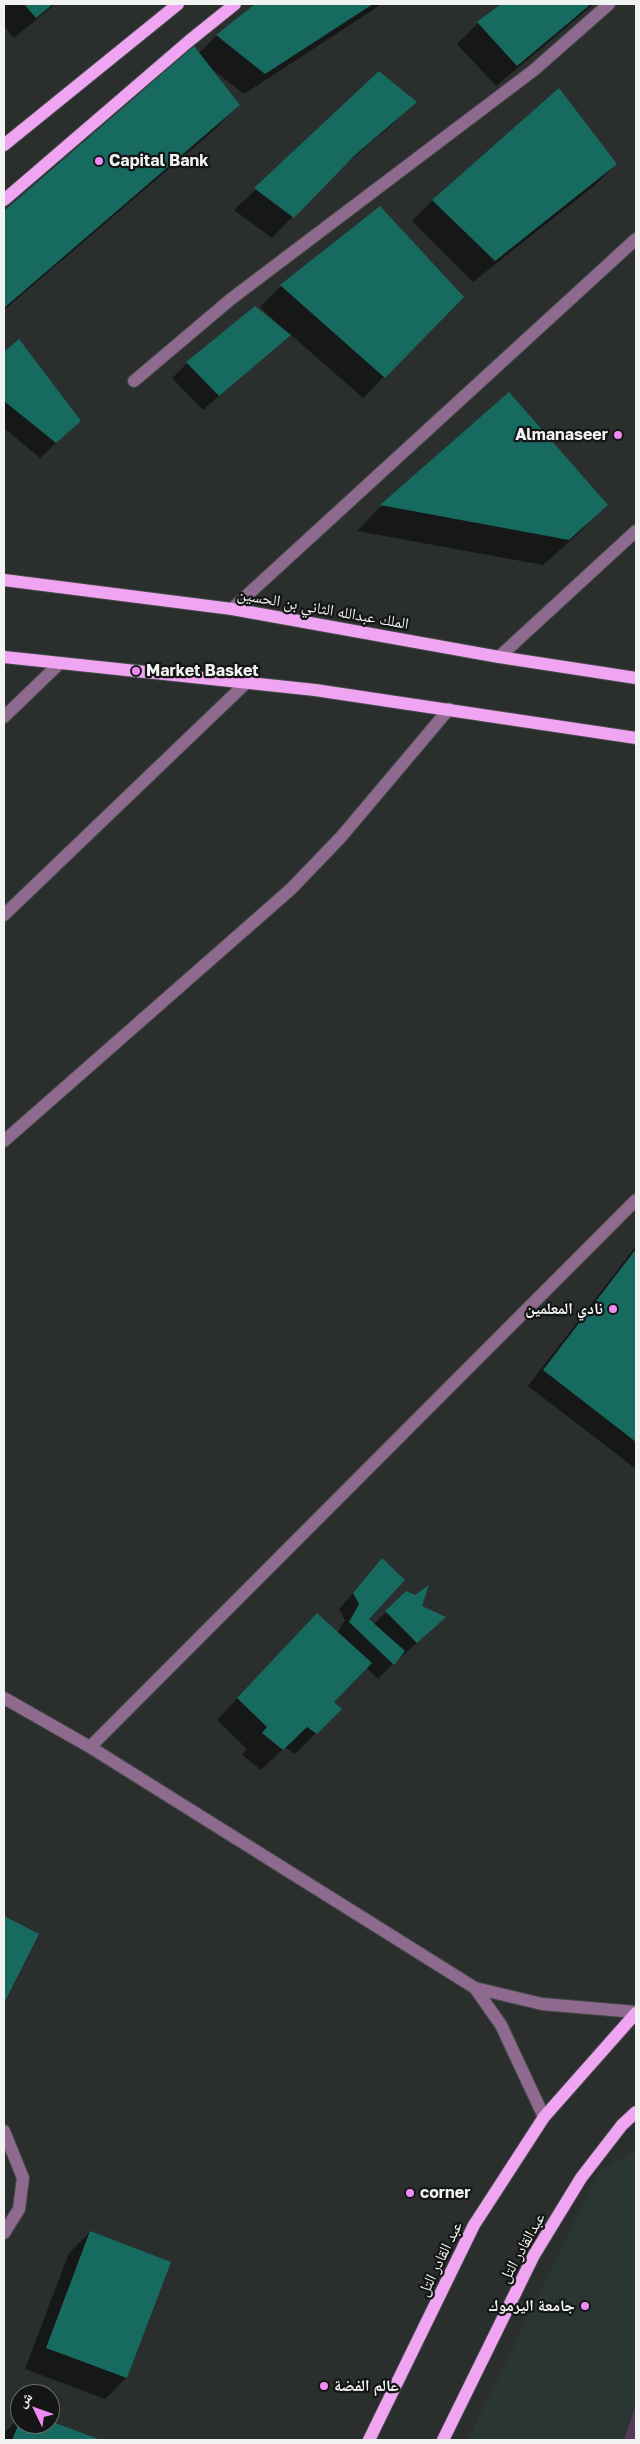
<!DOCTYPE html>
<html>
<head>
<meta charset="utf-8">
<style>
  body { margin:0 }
  #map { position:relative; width:640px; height:2444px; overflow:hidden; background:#2a2e2d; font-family:"Golos Text","Noto Naskh Arabic",sans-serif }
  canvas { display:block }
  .frame { position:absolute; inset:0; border:5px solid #f0f3f2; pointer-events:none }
  .north { position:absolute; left:10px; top:2384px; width:50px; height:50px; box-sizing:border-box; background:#141615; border:1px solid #6c6e6d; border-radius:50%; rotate:312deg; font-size:14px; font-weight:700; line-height:20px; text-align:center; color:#f0f3f2 }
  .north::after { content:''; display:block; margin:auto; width:18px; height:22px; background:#f08bf5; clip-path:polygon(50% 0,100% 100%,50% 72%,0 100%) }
</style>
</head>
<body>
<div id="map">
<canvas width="640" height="2444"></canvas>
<div class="frame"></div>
<div class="north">ش</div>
</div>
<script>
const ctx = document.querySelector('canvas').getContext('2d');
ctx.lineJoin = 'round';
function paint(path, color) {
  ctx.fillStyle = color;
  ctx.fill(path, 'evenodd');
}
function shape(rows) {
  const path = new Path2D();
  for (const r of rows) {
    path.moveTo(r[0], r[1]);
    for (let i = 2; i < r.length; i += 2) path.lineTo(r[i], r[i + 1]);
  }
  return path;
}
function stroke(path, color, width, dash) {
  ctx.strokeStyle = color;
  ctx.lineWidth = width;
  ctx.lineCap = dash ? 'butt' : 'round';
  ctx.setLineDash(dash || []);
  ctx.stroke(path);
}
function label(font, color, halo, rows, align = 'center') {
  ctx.font = font + ' "Golos Text","Noto Naskh Arabic",sans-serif';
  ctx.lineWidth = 4.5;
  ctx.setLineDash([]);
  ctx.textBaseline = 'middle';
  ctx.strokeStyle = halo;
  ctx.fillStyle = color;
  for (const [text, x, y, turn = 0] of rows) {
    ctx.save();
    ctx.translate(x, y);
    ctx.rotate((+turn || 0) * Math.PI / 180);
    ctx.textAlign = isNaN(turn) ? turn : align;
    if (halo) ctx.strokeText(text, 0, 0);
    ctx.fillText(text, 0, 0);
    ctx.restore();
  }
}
paint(shape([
  [636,2149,636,2440,468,2440,598,2172]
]), '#293633');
paint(shape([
  [636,2404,636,2440,624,2440]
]), '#563957');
paint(shape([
  [4,4,55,4,14,38,4,26],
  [257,4,382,4,244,94,213,70,239,105,214,130,4,310,4,213,194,48,199,53,217,35],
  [503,4,594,4,496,86,457,44,478,23],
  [379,73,415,102,394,123,334,174,272,238,234,210],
  [616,164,595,185,473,282,412,221,433,200],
  [380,207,384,377,363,398,290,334,203,410,172,378,187,363,276,324,277,323,260,307,281,286],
  [19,341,79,421,40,458,4,428,4,354],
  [509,394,606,505,581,531,543,565,357,531,381,506],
  [636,1246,636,1469,528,1386],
  [382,1560,367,1620,373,1625,406,1592,420,1607,429,1632,401,1657,400,1656,378,1679,366,1667,332,1702,340,1709,295,1754,285,1747,261,1770,242,1755,247,1749,217,1720,296,1636,337,1633,345,1620,339,1609],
  [4,1917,37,1934,4,2000],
  [90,2232,170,2263,126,2378,105,2399,25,2369,69,2253],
  [20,2417,20,2424,50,2424,50,2422,98,2440,4,2440,4,2433]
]), '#0007');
paint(shape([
  [24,4,53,4,36,18],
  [255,4,373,4,265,74,216,35],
  [501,4,591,4,517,66,477,22],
  [194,46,240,105,4,308,4,211],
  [379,71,417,102,354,156,294,218,254,188],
  [559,88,617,164,495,261,432,200],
  [380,206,464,297,385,378,280,285],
  [255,306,291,335,219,396,186,362],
  [19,339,81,421,56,443,4,401,4,352],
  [509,392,608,505,569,540,380,505],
  [636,1249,636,1442,543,1370],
  [382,1558,405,1580,369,1619,405,1651,394,1665,349,1622,359,1604,353,1593],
  [429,1585,422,1606,446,1617,417,1643,385,1611,406,1591,415,1595],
  [317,1613,372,1663,334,1702,342,1709,317,1734,307,1727,283,1750,262,1733,267,1727,237,1698],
  [4,1916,39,1934,4,2003],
  [90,2231,171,2262,127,2378,46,2348],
  [20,2421,20,2424,50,2424,50,2421,101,2440,12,2440]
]), '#176a60');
const minor = shape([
  [134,381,231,299,534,70,609,4],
  [232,609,636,239],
  [499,657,636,531],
  [4,717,60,663],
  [4,915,246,683],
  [4,1141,291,889,341,837,449,709],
  [4,1698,90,1747,475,1988,542,2004,636,2012],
  [90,1747,636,1200],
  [475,1988,501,2025,544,2117],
  [4,2131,23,2178,19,2209,4,2233]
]);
const major = shape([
  [4,145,178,4],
  [4,200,189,41,235,4],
  [4,580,232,609,499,657,636,678],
  [4,657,315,690,636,738],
  [369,2440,474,2225,544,2117,636,2013],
  [443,2440,534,2255,581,2178,622,2125,636,2112]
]);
stroke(minor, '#464a49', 14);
stroke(major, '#464a49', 14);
stroke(minor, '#8e6a8f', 12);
stroke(major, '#f0a5f3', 12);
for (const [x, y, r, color] of [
  [99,161,5,"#f08bf5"],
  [618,435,5,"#f08bf5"],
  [136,671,5,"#f08bf5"],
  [613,1309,5,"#f08bf5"],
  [410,2193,5,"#f08bf5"],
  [585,2306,5,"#f08bf5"],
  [324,2386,5,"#f08bf5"]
]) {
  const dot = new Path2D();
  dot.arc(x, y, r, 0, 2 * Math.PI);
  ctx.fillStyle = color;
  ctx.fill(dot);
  stroke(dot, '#141615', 2);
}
label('bold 16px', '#f0f3f2', '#141615', [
  ["Capital Bank",109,161],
  ["Almanaseer",608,435,"right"],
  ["Market Basket",146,671],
  ["نادي المعلمين",603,1309,"right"],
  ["corner",420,2193],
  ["جامعة اليرموك",575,2306,"right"],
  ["عالم الفضة",334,2386]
], 'left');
label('16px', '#f0f3f2', '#141615', [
  ["الملك عبدالله الثاني بن الحسين",323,609,10],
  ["عبدالقادر التل",522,2248,-61],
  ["عبد القادر التل",440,2259,-64]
]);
</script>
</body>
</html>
